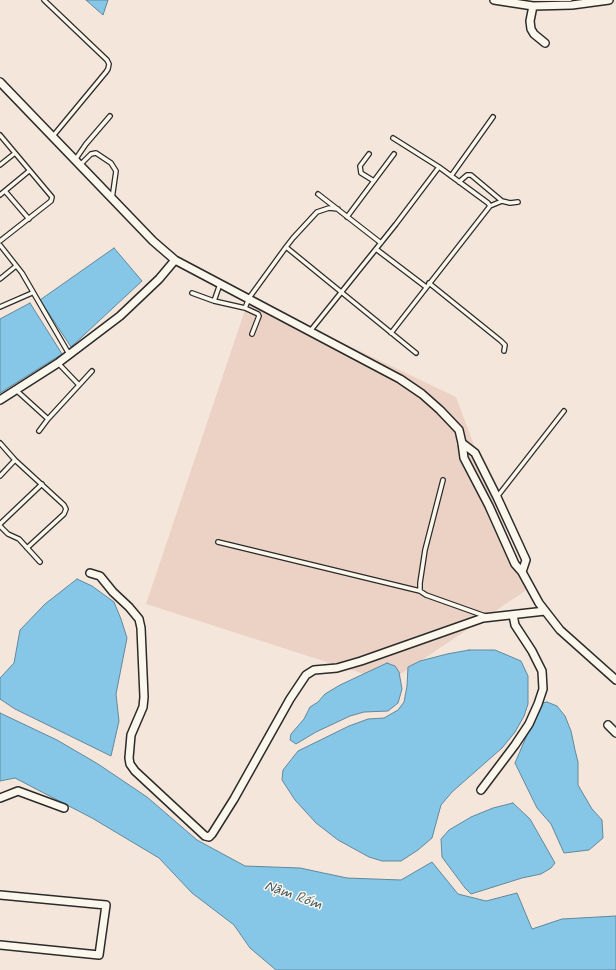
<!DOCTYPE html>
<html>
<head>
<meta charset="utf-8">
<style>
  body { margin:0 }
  canvas { display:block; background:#f4e6da }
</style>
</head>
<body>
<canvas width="616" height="970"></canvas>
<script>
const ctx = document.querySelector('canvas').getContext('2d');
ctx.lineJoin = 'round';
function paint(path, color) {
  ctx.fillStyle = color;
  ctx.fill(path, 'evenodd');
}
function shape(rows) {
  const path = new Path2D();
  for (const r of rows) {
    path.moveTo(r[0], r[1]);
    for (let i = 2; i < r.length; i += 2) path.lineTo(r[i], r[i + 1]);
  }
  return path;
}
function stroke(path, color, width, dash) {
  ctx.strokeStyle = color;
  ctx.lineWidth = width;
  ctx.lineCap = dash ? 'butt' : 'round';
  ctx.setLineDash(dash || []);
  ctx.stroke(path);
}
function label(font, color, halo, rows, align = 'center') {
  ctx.font = font + ' Mynerve,sans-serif';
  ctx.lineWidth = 3;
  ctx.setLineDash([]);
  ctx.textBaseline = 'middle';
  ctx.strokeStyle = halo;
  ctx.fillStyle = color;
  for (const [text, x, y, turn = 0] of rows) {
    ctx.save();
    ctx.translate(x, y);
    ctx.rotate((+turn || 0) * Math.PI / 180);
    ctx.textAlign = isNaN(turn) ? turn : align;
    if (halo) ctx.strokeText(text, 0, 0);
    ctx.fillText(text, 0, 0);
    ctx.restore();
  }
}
paint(shape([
  [249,298,456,397,528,589,389,682,146,604]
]), '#ecd2c5');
const water = shape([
  [86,0,108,0,103,15,86,0],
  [114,248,142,281,71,347,40,300,114,248],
  [30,303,62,354,0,393,0,319,30,303],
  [77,579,92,586,114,602,121,619,127,638,116,694,119,721,111,756,15,709,0,699,0,678,14,663,20,630,45,604,77,579],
  [469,650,495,650,521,661,528,676,528,704,524,716,515,732,502,748,452,792,441,805,432,838,418,850,401,861,382,861,369,857,338,840,316,823,295,800,282,780,283,770,298,751,349,726,368,719,384,718,398,710,404,702,407,686,408,667,420,661,447,654,469,650],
  [387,663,395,666,399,672,402,689,398,703,388,711,364,712,350,716,316,732,296,744,290,740,291,734,304,719,310,707,318,702,325,694,340,685,387,663],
  [547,702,557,706,565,716,571,731,575,750,578,762,578,785,592,809,602,820,603,838,589,850,564,853,551,824,537,808,515,763,539,707,542,703,547,702],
  [0,713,57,740,98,764,147,797,197,840,245,866,300,868,347,878,401,880,432,862,458,894,486,901,517,893,532,929,562,919,616,916,616,970,276,970,250,948,234,925,192,893,159,858,92,818,15,778,0,781,0,713],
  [513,803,530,819,555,863,551,868,541,874,522,878,471,894,465,888,442,857,441,839,449,830,471,817,493,808,513,803]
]);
paint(water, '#86c6e7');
stroke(water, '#62889c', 1);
const service = shape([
  [44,0,107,60,109,64,108,69,106,72,53,136],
  [0,135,52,197,51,201,0,241],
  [369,154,360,166,361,173,374,181],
  [75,160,86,144,110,116],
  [0,165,15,153],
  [80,165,91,154,96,153,111,163,116,171,112,199],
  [451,176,493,117],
  [459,182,467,175,471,175,502,201],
  [5,191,29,219],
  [318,194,381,243],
  [0,195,29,171],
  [490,206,502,201,510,203,518,202],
  [338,209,329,208,317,212,293,238,286,247,416,353],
  [347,217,394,154],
  [0,245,22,273,69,354],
  [376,249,426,287],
  [0,279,16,266],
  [429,283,501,341,505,345,504,351],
  [192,293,214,301,245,308,258,314,259,316,252,334],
  [214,301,220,284],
  [0,307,32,293],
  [245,308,249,298,286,247],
  [311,330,396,224,439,167],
  [391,333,490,206,488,203,439,167,393,138],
  [58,363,79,385],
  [16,390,48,419],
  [39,431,48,419,92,371],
  [0,443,15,460,64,505,66,509,64,514,27,548],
  [0,476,15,460],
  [443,480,425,550,420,583,420,591,426,595,485,616],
  [497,497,564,411],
  [0,524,42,484],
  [0,526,8,534,19,539,40,562],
  [218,542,420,591]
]);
const minor = shape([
  [494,0,533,6,572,5,609,0],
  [533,6,530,21,531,29,534,34,545,43],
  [0,82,153,241,175,260,400,379,422,394,440,410,459,430,462,443,464,458,489,506,515,564,522,572,539,603,560,630,616,680],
  [0,400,58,363,120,316,159,279,175,260],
  [462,443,475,453,497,497,526,560,522,572],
  [90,573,100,576,113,592,129,607,139,619,141,628,144,697,143,707,131,735,129,758,130,764,135,771,205,836,209,837,212,834,234,799,290,699,306,675,314,670,337,668,361,661,483,618,545,611],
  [608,725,616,733],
  [481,790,515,745,529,724,538,704,543,689,542,671,532,651,515,625,513,615],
  [0,798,18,791,64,808],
  [0,895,106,905,99,955,0,945]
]);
stroke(service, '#2b2b2b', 6);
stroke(minor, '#2b2b2b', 10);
stroke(service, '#fbf7ec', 3.5);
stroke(minor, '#fbf7ec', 7);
label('italic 15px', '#465a63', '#fbf7ec', [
  ["Nậm Rốm",293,896,20]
]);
</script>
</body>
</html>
